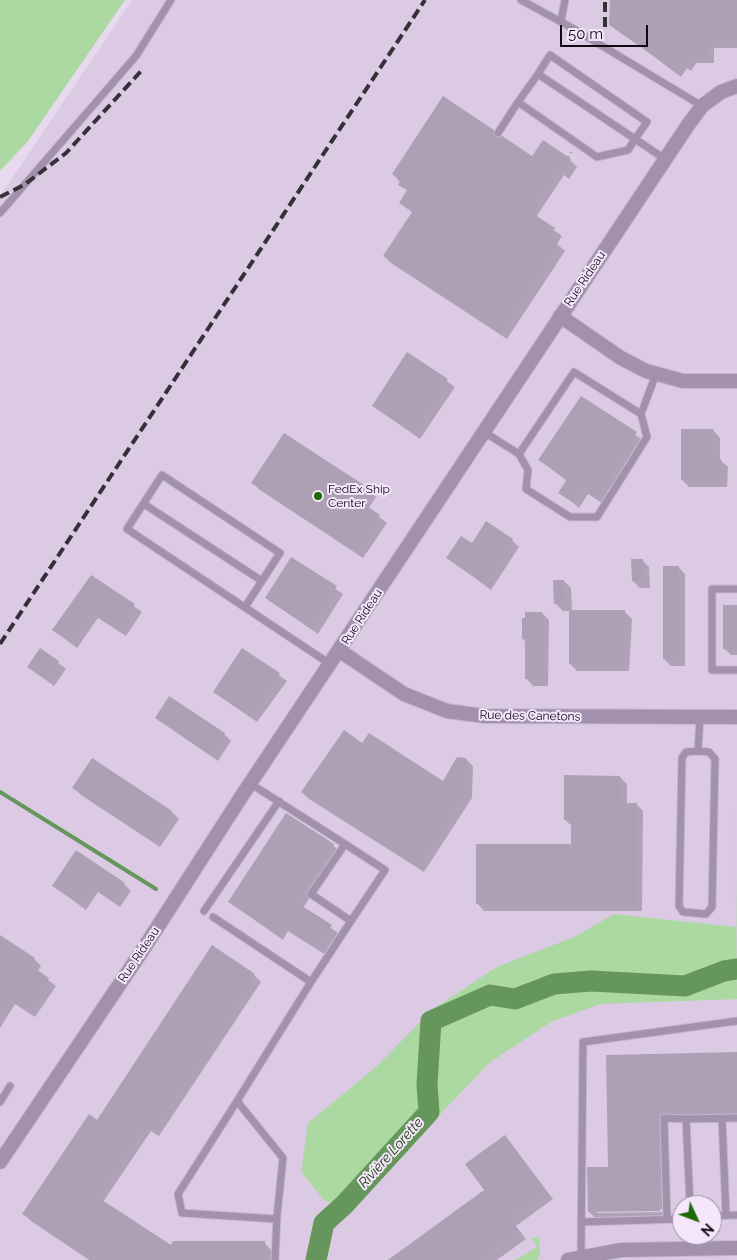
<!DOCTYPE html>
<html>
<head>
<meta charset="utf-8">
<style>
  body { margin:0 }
  #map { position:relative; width:737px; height:1260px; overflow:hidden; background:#e7d9ee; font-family:Raleway,sans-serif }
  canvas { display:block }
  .north { position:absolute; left:672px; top:1195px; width:50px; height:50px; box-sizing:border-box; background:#f5e6fc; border:1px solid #998e9e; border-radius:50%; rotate:133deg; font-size:14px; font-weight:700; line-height:20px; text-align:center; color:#0f0a11 }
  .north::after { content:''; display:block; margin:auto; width:18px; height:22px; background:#1d6905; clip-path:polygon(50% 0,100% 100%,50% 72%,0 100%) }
  .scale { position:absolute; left:560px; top:25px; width:88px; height:22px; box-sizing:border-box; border:2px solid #0f0a11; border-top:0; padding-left:6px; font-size:15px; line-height:18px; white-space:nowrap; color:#0f0a11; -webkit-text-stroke:4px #f5e6fc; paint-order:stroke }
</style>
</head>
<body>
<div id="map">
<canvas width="737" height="1260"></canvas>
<div class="north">N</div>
<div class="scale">50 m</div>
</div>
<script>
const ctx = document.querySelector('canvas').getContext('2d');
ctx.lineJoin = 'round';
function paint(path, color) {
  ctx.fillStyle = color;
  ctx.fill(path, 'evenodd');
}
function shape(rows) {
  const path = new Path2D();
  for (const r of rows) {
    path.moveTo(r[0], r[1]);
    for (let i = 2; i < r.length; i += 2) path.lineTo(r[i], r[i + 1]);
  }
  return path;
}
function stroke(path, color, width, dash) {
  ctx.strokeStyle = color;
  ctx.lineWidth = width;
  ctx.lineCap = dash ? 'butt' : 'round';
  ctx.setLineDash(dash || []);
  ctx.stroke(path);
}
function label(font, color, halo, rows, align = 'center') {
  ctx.font = font + ' Raleway,sans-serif';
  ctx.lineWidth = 4;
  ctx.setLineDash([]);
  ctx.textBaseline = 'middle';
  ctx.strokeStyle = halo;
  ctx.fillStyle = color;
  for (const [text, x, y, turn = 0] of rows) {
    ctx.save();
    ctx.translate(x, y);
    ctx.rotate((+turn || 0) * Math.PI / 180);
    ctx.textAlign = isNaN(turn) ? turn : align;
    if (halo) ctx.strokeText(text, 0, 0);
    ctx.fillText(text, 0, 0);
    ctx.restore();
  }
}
paint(shape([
  [132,0,737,0,737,1260,0,1260,0,196],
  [682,1205,712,1205,712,1235,682,1235]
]), '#dccae5');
paint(shape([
  [0,0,125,0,28,141,0,171],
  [735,740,737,999,600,1004,551,1022,489,1063,350,1209,324,1200,301,1172,308,1123,376,1067,433,1009,497,967,574,937,614,914,736,927],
  [539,1236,540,1255,537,1260,515,1260,537,1247,532,1239]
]), '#abd9a1');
paint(shape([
  [611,0,737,0,737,48,714,48,714,63,696,63,691,71,687,68,681,77,611,24],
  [493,131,499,138,533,158,570,160,577,167,569,179,564,175,536,217,562,236,557,244,565,251,507,339,391,263,384,256,413,213,401,202,408,192,393,174],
  [408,354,455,387,420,439,373,406],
  [582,397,644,441,602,503,588,494,579,508,560,492,567,481,540,460],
  [713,430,720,438,720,460,728,467,727,487,689,487,682,480],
  [253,483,369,490,376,497,368,509,387,523,363,558,260,490],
  [512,540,519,547,491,590,448,558,472,545],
  [292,558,343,594,318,634,266,598],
  [642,560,649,567,650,588,640,588,633,581],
  [678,567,685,574,685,666,671,666,664,659],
  [91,576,142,612,126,636,98,618,77,648,53,630],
  [564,581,571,588,572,611,625,612,632,619,629,671,577,671,570,664,570,611,563,611,556,604],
  [737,606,737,655,731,655,724,648],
  [542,613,549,620,548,686,533,686,526,678,526,642,523,639],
  [41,649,66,669,54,686,29,667],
  [242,649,287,681,257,722,214,692],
  [156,718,224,734,231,741,218,761],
  [363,745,444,783,466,759,473,766,472,798,424,872,309,799,302,792],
  [93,760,172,812,179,819,160,847,81,795,74,788],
  [620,777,627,784,627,804,636,804,643,811,642,911,484,911,477,903,572,845,573,827,565,820],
  [333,845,340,852,303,908,338,933,324,954,288,931,283,940,229,902],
  [124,884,131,891,120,907,98,892,86,910,54,886],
  [0,937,34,959,41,966,37,972,56,986,35,1017,15,1004,0,1028],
  [254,975,261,982,159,1136,151,1131,103,1202,172,1247,264,1242,271,1250,271,1260,89,1260,31,1221,24,1214,97,1121],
  [737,1053,737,1117,667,1119,669,1220,599,1221,589,1212,610,1168,607,1056],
  [666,1209,666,1212,597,1213,597,1211],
  [505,1136,553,1199,516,1226,526,1239,497,1260,391,1260,486,1190]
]), '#0003');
stroke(shape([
  [0,792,156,889]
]), '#65965b', 4);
stroke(shape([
  [316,1260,324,1223,344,1205,429,1112,427,1085,431,1021,490,995,515,999,554,984,591,981,685,986,724,971,737,969]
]), '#65965b', 21);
paint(shape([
  [610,0,737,0,737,41,707,41,707,57,689,57,683,64,680,62,674,70,609,25],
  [443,96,494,130,495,137,502,136,532,156,543,140,571,159,562,173,556,169,529,211,555,228,549,237,558,243,499,332,383,256,412,212,399,203,407,190,398,185,401,180,392,174],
  [407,352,448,379,413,433,372,406],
  [581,396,637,432,595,497,581,488,572,502,558,493,567,479,538,460],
  [681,429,713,429,713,459,721,459,721,480,681,480],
  [284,433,370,489,361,502,380,515,356,552,251,483],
  [486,521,513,539,484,584,446,558,461,536,472,543],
  [291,557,337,586,310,628,265,598],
  [631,559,643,559,643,581,632,581],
  [663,566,679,566,678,659,663,659],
  [91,575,135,604,118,630,90,611,70,642,52,630],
  [553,580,564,580,565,604,554,604],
  [723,605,737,605,737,649,723,649],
  [569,610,625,610,622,664,569,664],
  [525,612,542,612,542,679,525,679,525,639,522,639,522,618,525,618],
  [40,648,59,661,46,680,27,667],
  [242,648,280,673,249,716,213,692],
  [169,696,225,733,210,755,155,718],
  [344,730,362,743,369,733,443,781,457,757,466,758,465,791,416,866,301,792],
  [92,758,172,811,153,841,72,788],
  [564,775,620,776,620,803,637,803,636,905,476,904,476,844,571,844,571,820,564,820],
  [286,813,334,844,296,902,332,925,316,948,281,925,275,933,228,902],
  [76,850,125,883,113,901,90,886,79,904,52,886],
  [0,935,35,958,30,965,49,978,28,1011,8,998,0,1010],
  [212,945,255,974,152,1130,143,1125,96,1196,171,1245,173,1241,265,1241,265,1260,91,1260,22,1214,89,1114,97,1120],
  [737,1052,737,1108,658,1110,660,1211,588,1212,587,1167,608,1167,606,1055],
  [505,1135,545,1189,508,1216,517,1229,475,1260,388,1260,484,1190,465,1164]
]), '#ada0b4');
const service = shape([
  [521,0,574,29,702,106],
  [561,21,565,0],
  [538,74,550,55,647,122,635,139,628,150,597,157,518,102,538,74,635,139,665,159],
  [498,133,518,102],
  [0,213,136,56,171,0],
  [484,432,519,454,574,372,641,414,656,374],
  [519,454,528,470,526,489,570,517,597,517,647,437,641,414],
  [144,504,262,581],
  [737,589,712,589,712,670,737,670],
  [245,607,280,553,162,475,127,529,330,664],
  [698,751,686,752,682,758,679,906,683,912,706,914,712,907,715,759,709,752,698,751,700,717],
  [251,784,345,844,311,894,351,921,385,870,345,844],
  [204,911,279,801],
  [213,917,311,982],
  [237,1101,178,1194,182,1213,276,1219],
  [0,1102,10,1086],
  [722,1119,726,1215],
  [690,1205,686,1119,737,1118],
  [712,1216,737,1215],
  [667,1219,664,1118,686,1119],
  [581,1222,682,1219],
  [581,1257,583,1042,737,1021],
  [275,1260,277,1216,283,1158,237,1101,311,982,351,921]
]);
const minor = shape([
  [560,316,621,358,646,371,683,381,737,381],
  [340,651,404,694,447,711,484,716,737,717],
  [0,1162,144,948,243,794,688,125,702,106,721,92,737,86],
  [568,1260,621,1250,737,1248]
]);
stroke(service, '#c4b8cb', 9);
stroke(minor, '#c4b8cb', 16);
stroke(shape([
  [568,157,572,151]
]), '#908695', 2, [1, 4]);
stroke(service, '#a390ac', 7);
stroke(minor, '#a390ac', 14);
stroke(shape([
  [605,27,605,0],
  [0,197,24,185,66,153,142,70],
  [0,644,425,0]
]), '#352f38', 4, [10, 5]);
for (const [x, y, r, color] of [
  [318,496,5,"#1d6905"]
]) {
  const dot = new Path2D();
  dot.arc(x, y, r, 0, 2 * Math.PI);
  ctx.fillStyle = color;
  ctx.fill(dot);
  stroke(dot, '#f5e6fc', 2);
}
label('12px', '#0f0a11', '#f5e6fc', [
  ["Rue Rideau",585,279,-56],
  ["Rue Rideau",362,617,-57],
  ["Rue des Canetons",530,716,1],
  ["Rue Rideau",139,955,-56]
]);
label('12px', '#0f0a11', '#f5e6fc', [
  ["FedEx Ship",328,489],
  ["Center",328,503]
], 'left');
label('italic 14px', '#114304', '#f5e6fc', [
  ["Rivière Lorette",391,1153,-48]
]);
</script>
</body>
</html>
